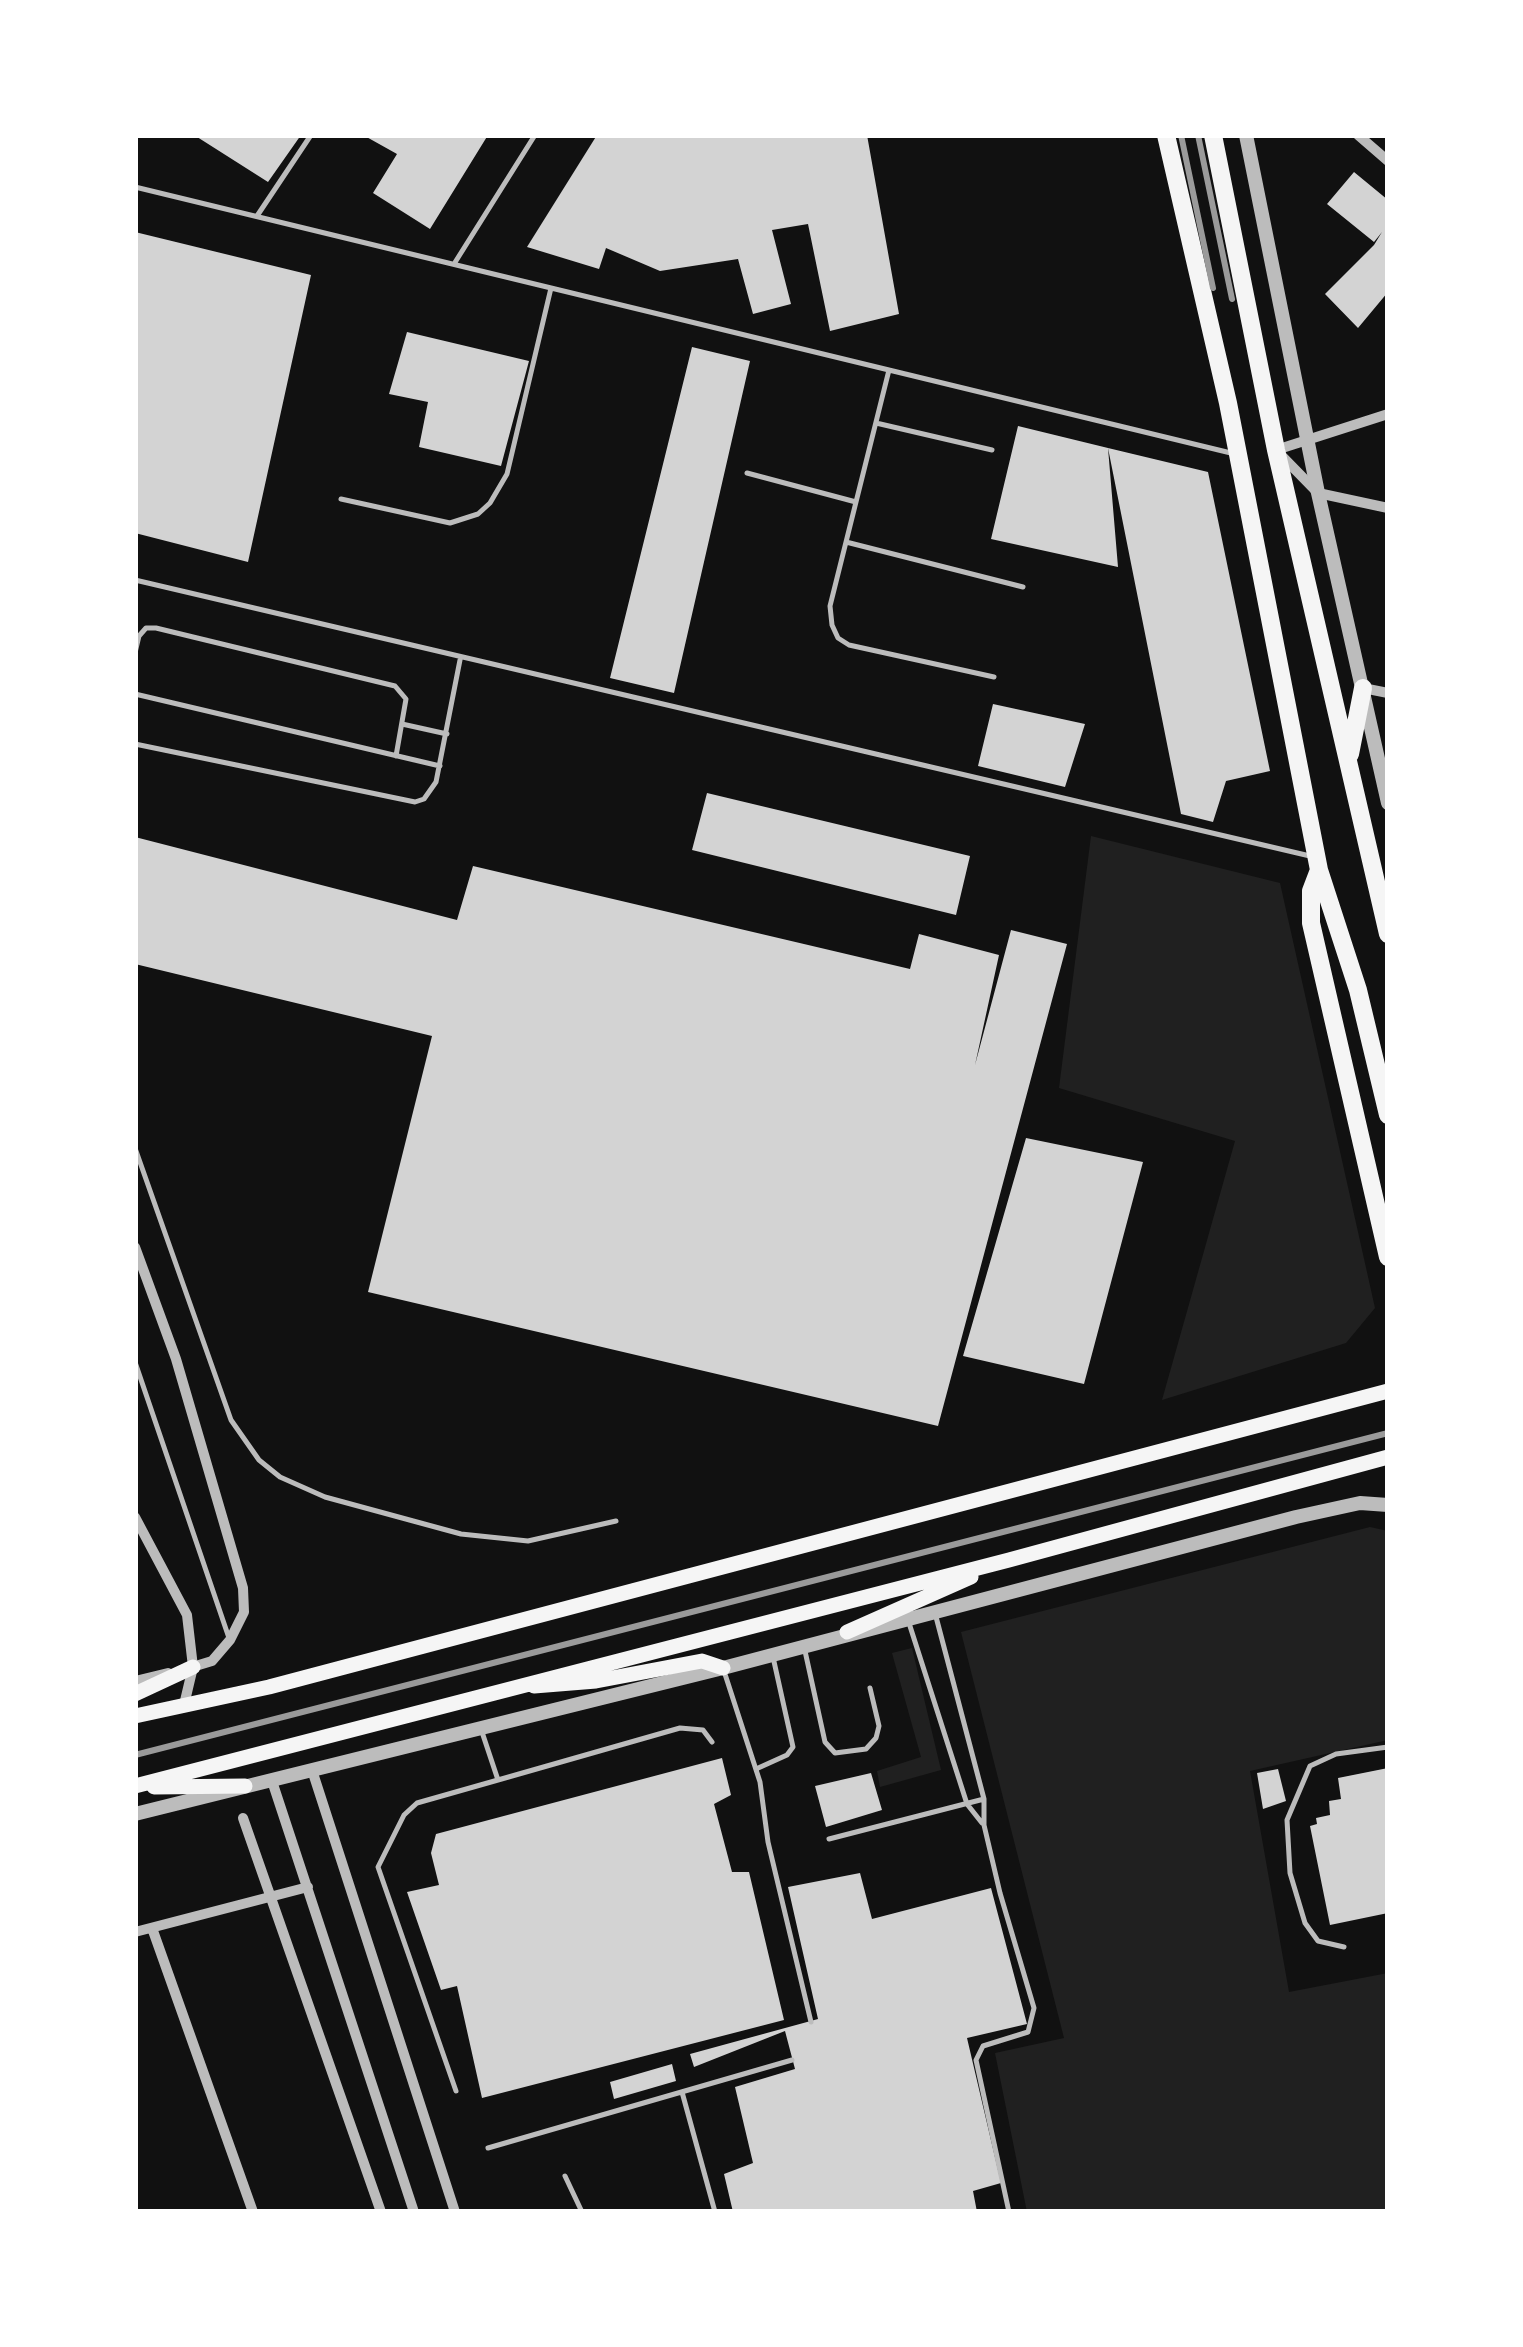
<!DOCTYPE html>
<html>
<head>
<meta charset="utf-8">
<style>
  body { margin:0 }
  #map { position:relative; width:1523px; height:2347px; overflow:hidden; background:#111; font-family:Merriweather,serif }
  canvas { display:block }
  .frame { position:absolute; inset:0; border:138px solid #fff; pointer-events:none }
</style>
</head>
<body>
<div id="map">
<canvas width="1523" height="2347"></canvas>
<div class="frame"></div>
</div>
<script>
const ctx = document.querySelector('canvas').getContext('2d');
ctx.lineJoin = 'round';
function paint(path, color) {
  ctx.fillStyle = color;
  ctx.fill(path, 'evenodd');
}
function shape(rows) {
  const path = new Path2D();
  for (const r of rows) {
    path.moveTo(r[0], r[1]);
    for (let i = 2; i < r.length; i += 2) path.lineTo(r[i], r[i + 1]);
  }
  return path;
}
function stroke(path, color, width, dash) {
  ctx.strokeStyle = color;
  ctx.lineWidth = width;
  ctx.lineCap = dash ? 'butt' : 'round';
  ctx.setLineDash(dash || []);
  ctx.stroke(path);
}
paint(shape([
  [1091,836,1280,883,1375,1308,1346,1343,1162,1400,1235,1141,1059,1088],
  [1370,1527,1388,1531,1388,1740,1250,1771,1289,1992,1388,1973,1388,2212,1027,2212,995,2053,1064,2038,961,1632],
  [912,1648,941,1770,880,1787,877,1771,921,1757,892,1653]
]), '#202020');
paint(shape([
  [194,135,301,135,268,182],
  [363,135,488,135,430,229,373,193,397,154],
  [597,135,867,135,899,314,830,331,808,224,772,230,791,304,753,314,738,259,660,271,606,248,599,269,527,247],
  [1354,172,1388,200,1388,292,1358,328,1325,294,1374,245,1382,232,1374,242,1327,204],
  [135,232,311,275,248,562,135,533],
  [407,332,529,361,501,466,419,447,428,402,389,394],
  [692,347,750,361,674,693,610,678],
  [1018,426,1108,448,1208,472,1270,771,1226,781,1213,822,1181,814,1108,448,1118,567,991,539],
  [993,704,1085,724,1065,787,978,766],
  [707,793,970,856,956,915,692,850],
  [135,837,457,920,473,866,910,969,919,934,999,955,975,1065,1011,930,1067,944,938,1426,368,1292,432,1036,135,964],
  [1026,1138,1143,1162,1084,1384,963,1356],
  [722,1758,731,1795,714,1804,732,1872,749,1872,784,2020,482,2098,457,1986,441,1990,407,1892,439,1885,431,1853,436,1834],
  [1388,1768,1388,1913,1330,1925,1310,1826,1317,1824,1316,1818,1330,1815,1329,1801,1341,1799,1338,1778],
  [1278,1769,1286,1801,1263,1809,1257,1773],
  [871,1773,882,1810,826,1827,815,1786],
  [860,1873,872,1919,991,1888,1027,2024,967,2038,1001,2183,973,2191,977,2212,733,2212,724,2174,753,2163,735,2087,795,2069,785,2031,694,2067,690,2054,818,2019,788,1887],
  [672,2064,676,2081,614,2099,610,2082]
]), '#d3d3d3');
stroke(shape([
  [135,187,1235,454],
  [257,216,311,135],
  [454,264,535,135],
  [889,370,830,606,832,625,838,638,849,645,994,677],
  [876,423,992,450],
  [747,473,856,502],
  [341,499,450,523,478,514,490,503,507,474,551,288],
  [846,542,1023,587],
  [135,580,1310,856],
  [135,653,139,636,146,628,156,628,395,686,406,699,396,756],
  [135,694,440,766],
  [402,724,447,734],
  [135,744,415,802,424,799,436,782,460,660],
  [135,1148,231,1420,259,1460,280,1477,325,1497,461,1534,528,1541,616,1521],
  [135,1362,229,1638],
  [935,1613,984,1799,984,1825,1000,1893,1034,2008,1028,2032,983,2046,976,2060,1009,2212],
  [909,1623,967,1804,982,1823],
  [805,1651,825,1742,835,1753,866,1749,876,1738,879,1726,870,1688],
  [724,1671,760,1782,768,1842,811,2022],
  [482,1732,498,1780,680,1728,703,1730,712,1742],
  [756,1769,787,1755,793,1747,773,1657],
  [829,1839,984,1799],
  [1344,1947,1318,1941,1305,1923,1290,1873,1287,1820,1310,1766,1336,1754,1388,1747],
  [456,2091,378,1867,404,1815,417,1803,498,1780],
  [682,2092,715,2212],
  [488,2148,792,2060],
  [565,2176,582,2212]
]), '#bcbcbc', 5);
stroke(shape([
  [1358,135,1388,161],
  [1388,414,1276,450,1318,493,1388,508],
  [1363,688,1388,693],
  [135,1247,176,1359,243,1588,244,1612,230,1640,212,1661,189,1668],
  [135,1517,187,1615,193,1667,184,1705],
  [135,1681,168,1673],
  [312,1770,455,2212],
  [272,1781,414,2212],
  [243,1818,381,2212],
  [152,1928,253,2212],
  [135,1932,308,1887]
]), '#bcbcbc', 10);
stroke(shape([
  [1246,135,1318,493,1388,803],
  [135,1814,723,1668,1296,1517,1360,1503,1388,1505]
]), '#bcbcbc', 14);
stroke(shape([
  [847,1632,971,1577],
  [534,1686,596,1681,702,1661,723,1668],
  [135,1694,193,1667],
  [135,1716,269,1687,1388,1391],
  [135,1786,1009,1560,1388,1457],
  [154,1787,245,1786]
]), '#f5f5f5', 15);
stroke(shape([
  [1166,135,1228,403,1319,870,1358,990,1388,1115],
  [1213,135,1276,450,1388,934],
  [1350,754,1363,688],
  [1319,870,1311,891,1311,923,1388,1257]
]), '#f5f5f5', 18);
stroke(shape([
  [1181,135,1213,288],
  [1198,135,1232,299],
  [135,1755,1388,1433]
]), '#9a9a9a', 6);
</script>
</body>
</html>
